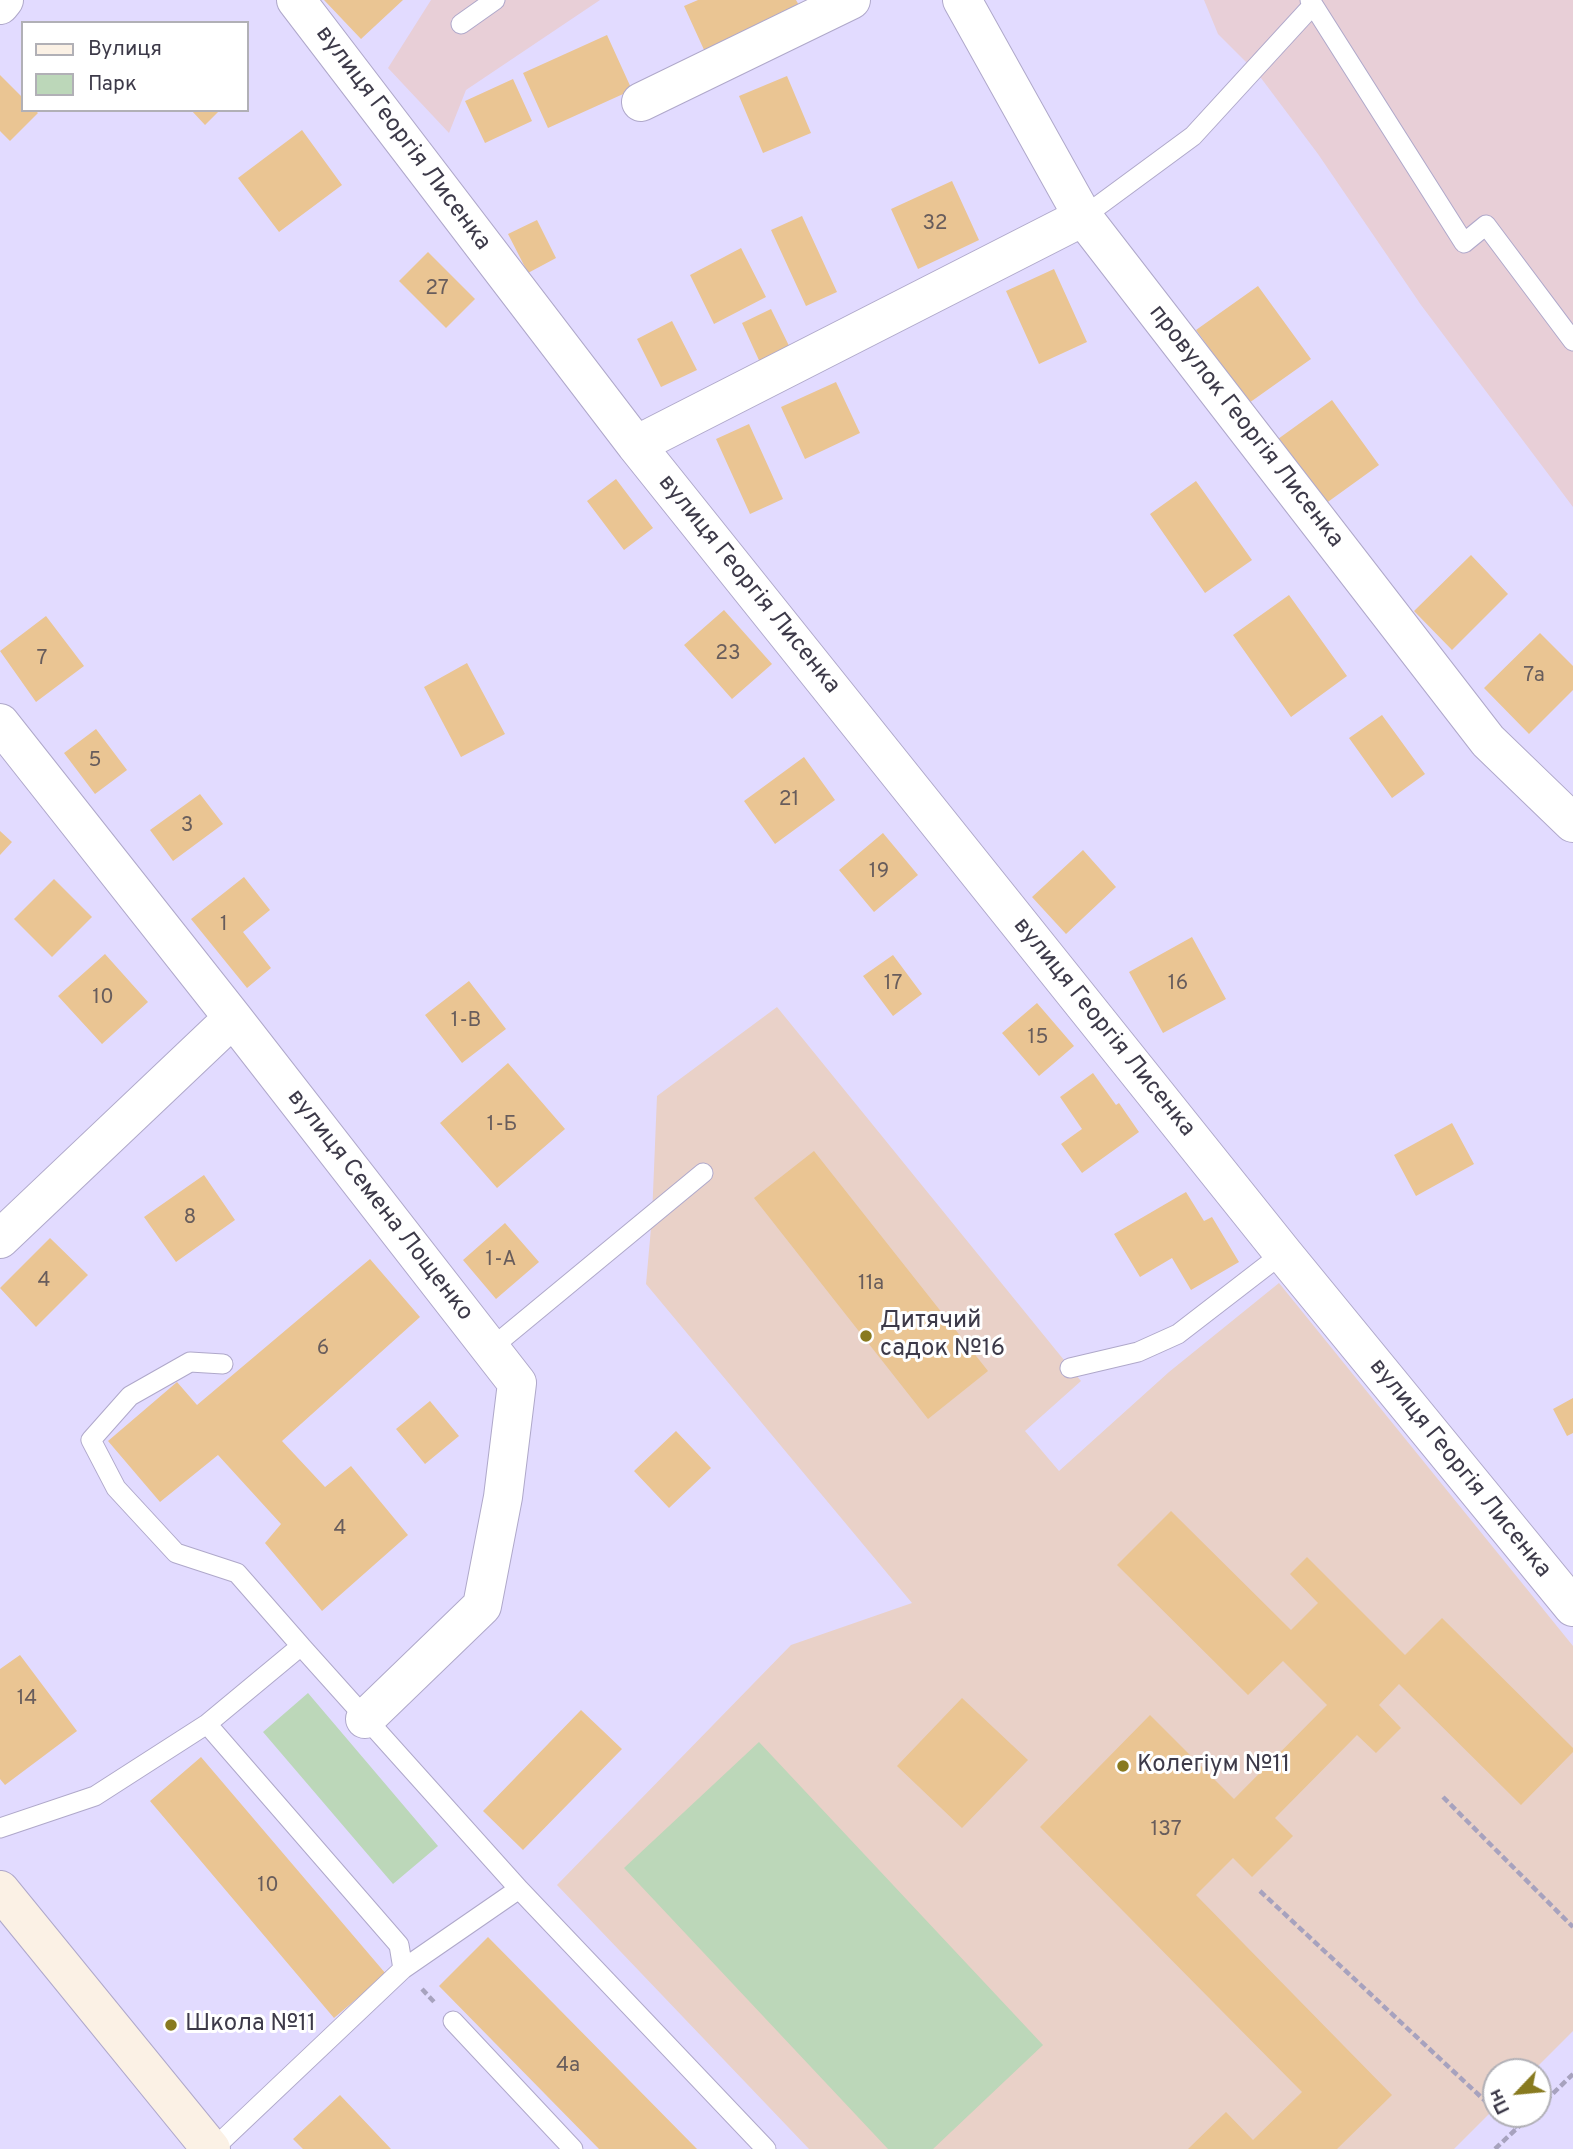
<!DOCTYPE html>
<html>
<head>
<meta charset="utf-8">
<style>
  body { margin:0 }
  #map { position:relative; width:1573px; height:2149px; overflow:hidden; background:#e2dbff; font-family:Overpass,sans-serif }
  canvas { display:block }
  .legend { position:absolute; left:21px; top:21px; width:228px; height:91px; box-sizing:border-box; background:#fff; border:2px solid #b1b0b6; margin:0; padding:9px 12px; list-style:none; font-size:21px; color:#3d3a49 }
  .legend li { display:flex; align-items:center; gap:14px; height:35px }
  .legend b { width:35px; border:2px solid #b1b0b6 }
  .north { position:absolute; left:1482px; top:2058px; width:70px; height:70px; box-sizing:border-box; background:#fff; border:2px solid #b1b0b6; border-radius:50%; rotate:244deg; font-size:19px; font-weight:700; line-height:28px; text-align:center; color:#3d3a49 }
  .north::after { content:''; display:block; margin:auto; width:24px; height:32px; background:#887a1f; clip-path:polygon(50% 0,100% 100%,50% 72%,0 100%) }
</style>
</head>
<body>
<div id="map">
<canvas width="1573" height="2149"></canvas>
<ul class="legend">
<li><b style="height:9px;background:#fbf1e5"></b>Вулиця</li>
<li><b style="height:19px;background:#bcd7b9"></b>Парк</li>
</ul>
<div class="north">Пн</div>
</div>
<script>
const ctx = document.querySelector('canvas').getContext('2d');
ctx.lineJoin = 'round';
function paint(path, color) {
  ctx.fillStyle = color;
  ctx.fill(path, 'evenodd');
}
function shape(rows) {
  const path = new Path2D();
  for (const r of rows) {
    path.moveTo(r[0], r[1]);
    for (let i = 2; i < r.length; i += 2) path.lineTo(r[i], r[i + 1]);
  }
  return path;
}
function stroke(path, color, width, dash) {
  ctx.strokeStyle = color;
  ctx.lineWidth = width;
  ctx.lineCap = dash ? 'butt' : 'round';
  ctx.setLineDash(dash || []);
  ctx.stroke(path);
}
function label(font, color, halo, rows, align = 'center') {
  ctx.font = font + ' Overpass,sans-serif';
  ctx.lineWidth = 6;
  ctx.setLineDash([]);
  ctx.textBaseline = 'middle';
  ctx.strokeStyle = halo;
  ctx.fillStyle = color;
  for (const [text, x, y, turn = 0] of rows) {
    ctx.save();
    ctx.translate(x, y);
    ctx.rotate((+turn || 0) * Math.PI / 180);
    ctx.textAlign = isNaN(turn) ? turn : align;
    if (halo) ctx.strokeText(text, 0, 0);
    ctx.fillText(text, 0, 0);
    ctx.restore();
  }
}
paint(shape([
  [431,0,600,0,466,90,449,133,388,68],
  [1204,0,1573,0,1573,507,1421,305,1318,154,1258,74,1218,34]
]), '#e8cfd7');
paint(shape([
  [777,1007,1081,1381,1025,1431,1059,1471,1169,1372,1279,1283,1573,1646,1573,2031,1532,2072,1496,2072,1496,2107,1454,2149,809,2149,557,1885,791,1645,912,1603,646,1284,652,1217,657,1096]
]), '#e9d1c8');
paint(shape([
  [308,1693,438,1846,393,1884,263,1732],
  [759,1742,1043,2045,933,2149,888,2149,624,1868]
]), '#bcd7b9');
paint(shape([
  [324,0,403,0,361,39],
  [698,0,796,0,801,9,705,52,684,6],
  [607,35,632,90,548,128,523,73],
  [0,75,23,98,23,110,35,110,38,113,10,141,0,131],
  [787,76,811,133,763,153,739,96],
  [513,79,532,121,485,143,465,101],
  [191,110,220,110,205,125],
  [302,130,342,185,279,232,238,178],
  [952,181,979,240,918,269,891,209],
  [802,216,837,292,806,306,771,230],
  [537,220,556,258,528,273,508,234],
  [741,248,766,297,714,324,690,275],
  [428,252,475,299,446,328,399,281],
  [1054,269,1087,342,1039,364,1006,291],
  [1258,286,1311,359,1249,403,1196,330],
  [771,309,793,354,763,369,742,323],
  [672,321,697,370,661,387,637,339],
  [836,382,860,433,805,459,781,407],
  [1332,400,1379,465,1325,504,1278,439],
  [749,424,783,499,750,514,716,439],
  [616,479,653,528,624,550,587,501],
  [1196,481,1252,560,1205,593,1150,514],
  [1471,555,1508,594,1452,650,1414,611],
  [1289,595,1347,676,1291,717,1233,635],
  [724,610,772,664,732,699,684,645],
  [46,616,84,666,36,702,0,651],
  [1540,633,1573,666,1573,690,1529,734,1484,688],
  [467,663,505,734,461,757,424,687],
  [1382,715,1425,774,1392,798,1349,738],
  [96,729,127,770,95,794,64,753],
  [804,757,835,800,775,844,744,801],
  [200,794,223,824,173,861,150,830],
  [0,831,12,842,0,855],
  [883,833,918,875,874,912,839,870],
  [1083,850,1116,887,1066,934,1032,897],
  [244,877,270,910,243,932,271,968,247,988,191,919],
  [54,879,92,917,52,957,14,919],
  [1192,937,1226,999,1163,1033,1129,972],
  [105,954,148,1002,102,1044,58,996],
  [893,955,922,994,893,1016,863,976],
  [469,981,506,1029,462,1063,425,1015],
  [1037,1003,1074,1046,1039,1076,1002,1033],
  [508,1063,565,1129,497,1188,440,1123],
  [1093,1073,1116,1105,1119,1103,1139,1132,1082,1173,1061,1144,1082,1129,1060,1097],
  [1452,1123,1474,1164,1416,1196,1394,1155],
  [814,1151,988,1371,928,1419,754,1198],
  [204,1175,235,1220,176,1262,144,1217],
  [1186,1192,1204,1221,1212,1217,1239,1262,1191,1290,1172,1258,1140,1277,1114,1234],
  [505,1223,539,1262,496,1299,463,1260],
  [50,1238,88,1275,36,1327,0,1288],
  [370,1259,420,1317,282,1441,325,1487,351,1466,408,1535,322,1611,265,1543,281,1524,218,1455,160,1502,108,1441,177,1382,197,1405],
  [1573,1398,1573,1433,1567,1436,1553,1409],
  [430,1401,459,1436,425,1464,396,1429],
  [676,1431,711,1468,669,1508,634,1471],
  [1171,1511,1291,1630,1318,1603,1290,1574,1307,1557,1405,1655,1442,1618,1573,1748,1573,1752,1521,1805,1399,1684,1379,1705,1401,1728,1376,1753,1357,1735,1275,1818,1293,1836,1252,1877,1233,1858,1196,1895,1392,2095,1337,2149,1188,2149,1226,2112,1253,2140,1302,2092,1040,1827,1150,1715,1234,1799,1327,1705,1283,1661,1248,1695,1117,1565],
  [20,1655,77,1731,5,1785,0,1779,0,1669],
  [962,1698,1028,1760,962,1828,897,1766],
  [581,1710,622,1749,523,1850,483,1811],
  [201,1757,386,1974,334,2018,150,1801],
  [488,1937,697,2149,599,2149,439,1986],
  [340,2095,391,2149,303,2149,293,2139]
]), '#eac593');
const service = shape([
  [1310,0,1464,243,1486,225,1573,341],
  [461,24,495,0],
  [1083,217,1193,136,1313,5],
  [490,1349,703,1173],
  [223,1364,190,1362,130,1396,91,1440,116,1488,176,1553,237,1573,301,1646],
  [1070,1368,1138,1352,1178,1334,1283,1253],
  [207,1724,399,1945,403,1969,213,2149],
  [0,1828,95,1796,207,1724,301,1646,519,1889,403,1969],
  [519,1889,766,2149],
  [453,2021,573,2149]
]);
const minor = shape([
  [296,0,636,445,1283,1253,1573,1607],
  [962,0,1083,217,1488,741,1573,823],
  [0,5,4,0],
  [641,102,851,0],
  [636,445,1083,217],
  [0,723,233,1018,517,1383,503,1497,482,1606,365,1719],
  [0,1239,233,1018]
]);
const secondary = shape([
  [0,1890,211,2149]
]);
stroke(service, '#afa8ca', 21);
stroke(minor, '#afa8ca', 40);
stroke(secondary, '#afa8ca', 40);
stroke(shape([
  [1443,1797,1573,1927],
  [1260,1891,1496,2111],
  [422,1989,435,2003],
  [1538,2108,1573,2074],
  [1500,2114,1517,2128],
  [1495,2149,1532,2114]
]), '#a7a2be', 4.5, [7, 3.5]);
stroke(service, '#fff', 19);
stroke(minor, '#fff', 38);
stroke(secondary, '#fbf1e5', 38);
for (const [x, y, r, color] of [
  [866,1336,7,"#887a1f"],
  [1123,1766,7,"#887a1f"],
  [171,2025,7,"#887a1f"]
]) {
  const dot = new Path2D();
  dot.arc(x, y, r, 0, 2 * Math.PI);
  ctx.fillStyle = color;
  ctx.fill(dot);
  stroke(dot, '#fff', 2.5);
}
label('21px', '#685d5c', null, [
  ["32",935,225],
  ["27",437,290],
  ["23",728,655],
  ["7",42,660],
  ["7а",1534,677],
  ["5",95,762],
  ["21",789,801],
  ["3",187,827],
  ["19",879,873],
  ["1",224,926],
  ["17",893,985],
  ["16",1178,985],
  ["10",103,999],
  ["1-В",466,1022],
  ["15",1038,1039],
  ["1-Б",502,1126],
  ["8",190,1219],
  ["1-А",501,1261],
  ["4",44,1282],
  ["11а",871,1285],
  ["6",323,1350],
  ["4",340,1530],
  ["14",27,1700],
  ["137",1166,1831],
  ["10",268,1887],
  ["4а",568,2067]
]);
label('24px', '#3d3a49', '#fff', [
  ["вулиця Георгія Лисенка",402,139,53],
  ["провулок Георгія Лисенка",1245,427,52],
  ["вулиця Георгія Лисенка",748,585,51],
  ["вулиця Георгія Лисенка",1103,1028,51],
  ["вулиця Семена Лощенко",379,1206,52],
  ["вулиця Георгія Лисенка",1459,1469,51]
]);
label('24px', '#3d3a49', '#fff', [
  ["Дитячий",880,1322],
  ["садок №16",880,1350],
  ["Колегіум №11",1137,1766],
  ["Школа №11",185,2025]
], 'left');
</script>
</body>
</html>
